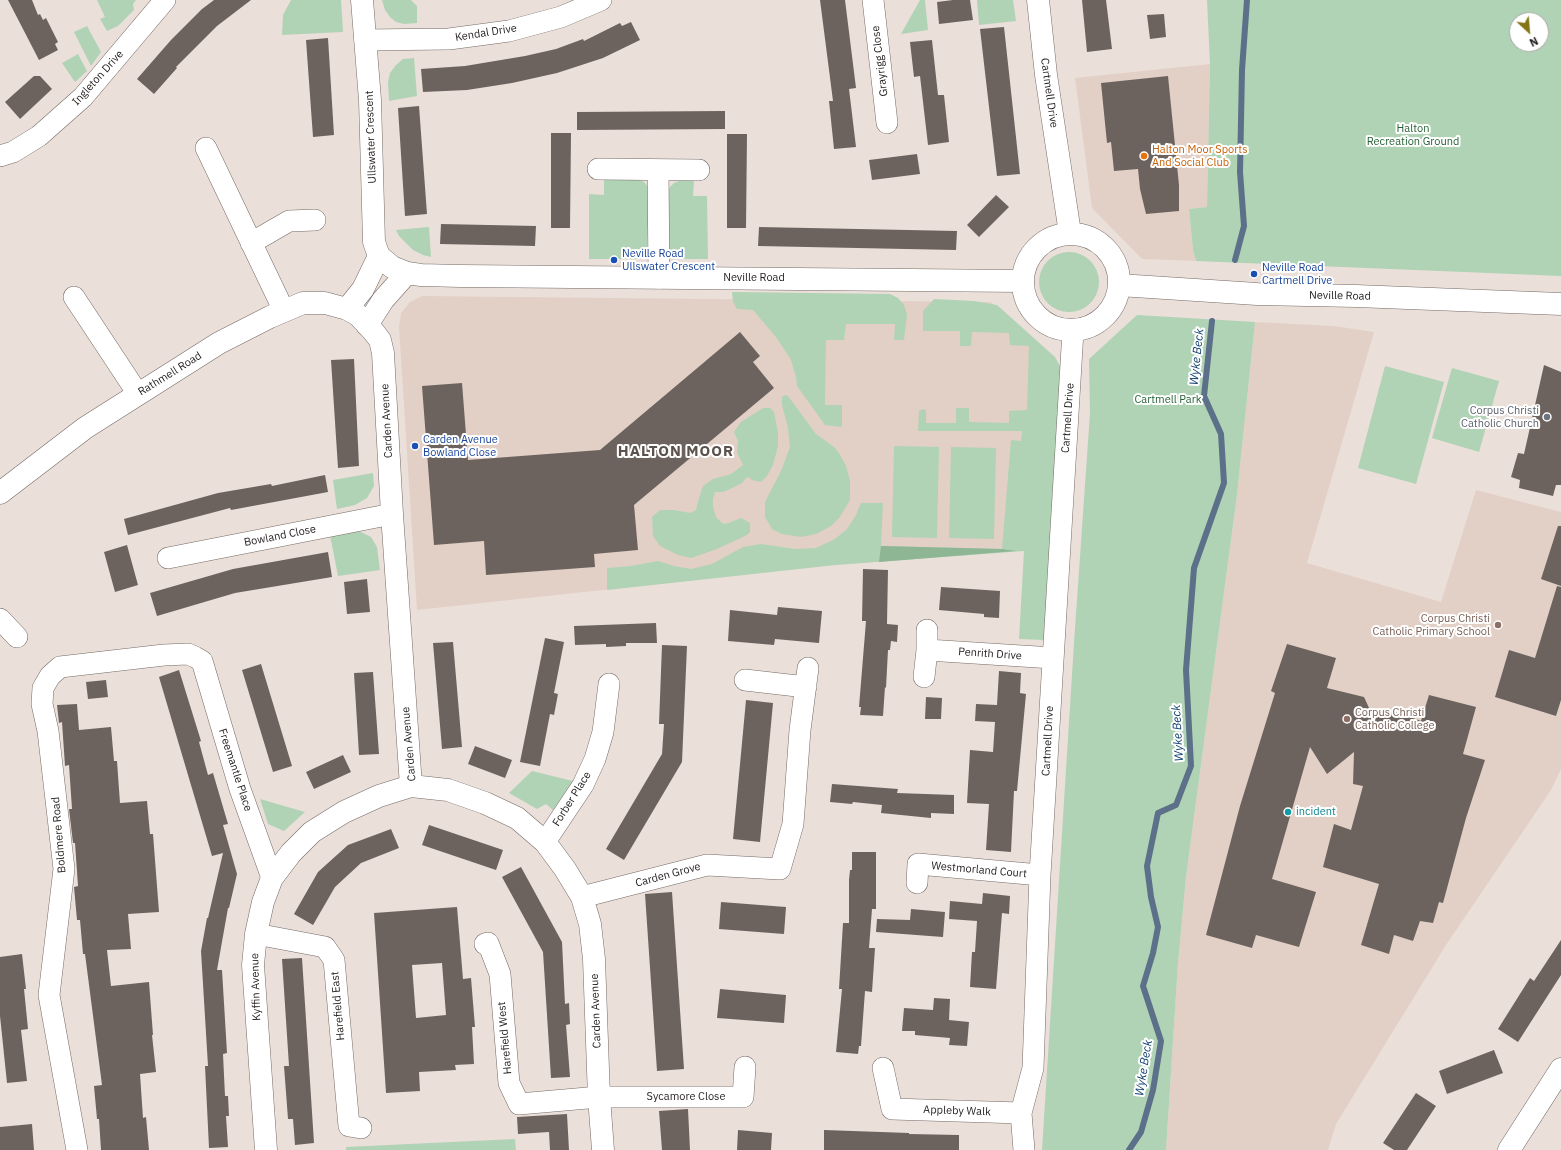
<!DOCTYPE html>
<html>
<head>
<meta charset="utf-8">
<style>
  body { margin:0 }
  #map { position:relative; width:1561px; height:1150px; overflow:hidden; background:#ebdfda; font-family:"IBM Plex Sans",sans-serif }
  canvas { display:block }
  .north { position:absolute; left:1509px; top:12px; width:40px; height:40px; box-sizing:border-box; background:#fff; border:1px solid #a9a7a6; border-radius:50%; rotate:154deg; font-size:11px; font-weight:700; line-height:16px; text-align:center; color:#272221 }
  .north::after { content:''; display:block; margin:auto; width:14px; height:18px; background:#847518; clip-path:polygon(50% 0,100% 100%,50% 72%,0 100%) }
</style>
</head>
<body>
<div id="map">
<canvas width="1561" height="1150"></canvas>
<div class="north">N</div>
</div>
<script>
const ctx = document.querySelector('canvas').getContext('2d');
ctx.lineJoin = 'round';
function paint(path, color) {
  ctx.fillStyle = color;
  ctx.fill(path, 'evenodd');
}
function shape(rows) {
  const path = new Path2D();
  for (const r of rows) {
    if (r.length === 3) {
      path.moveTo(r[0] + r[2], r[1]);
      path.arc(r[0], r[1], r[2], 0, 2 * Math.PI);
      continue;
    }
    path.moveTo(r[0], r[1]);
    for (let i = 2; i < r.length; i += 2) path.lineTo(r[i], r[i + 1]);
  }
  return path;
}
function stroke(path, color, width, dash) {
  ctx.strokeStyle = color;
  ctx.lineWidth = width;
  ctx.lineCap = dash ? 'butt' : 'round';
  ctx.setLineDash(dash || []);
  ctx.stroke(path);
}
function label(font, color, halo, rows, align = 'center') {
  ctx.font = font + ' "IBM Plex Sans",sans-serif';
  ctx.lineWidth = 4;
  ctx.setLineDash([]);
  ctx.textBaseline = 'middle';
  ctx.strokeStyle = halo;
  ctx.fillStyle = color;
  for (const [text, x, y, turn = 0] of rows) {
    ctx.save();
    ctx.translate(x, y);
    ctx.rotate((+turn || 0) * Math.PI / 180);
    ctx.textAlign = isNaN(turn) ? turn : align;
    if (halo) ctx.strokeText(text, 0, 0);
    ctx.fillText(text, 0, 0);
    ctx.restore();
  }
}
paint(shape([
  [1210,64,1207,207,1189,209,1193,250,1196,261,1142,259,1092,208,1075,78],
  [422,296,991,302,1060,366,1052,548,835,565,417,610,399,327,401,313,410,302],
  [1255,322,1334,326,1374,332,1307,563,1441,602,1476,490,1561,512,1561,769,1551,790,1446,945,1336,1124,1328,1150,1166,1150,1178,963,1186,877,1237,495]
]), '#e2d0c7');
paint(shape([
  [97,0,136,0,133,4,134,10,118,26,107,31,100,19,105,17],
  [291,0,341,0,343,32,282,35,283,15],
  [382,0,411,0,417,6,417,23,404,24,396,22,390,17,385,10],
  [920,0,925,0,928,30,901,34],
  [977,0,1013,0,1016,21,979,25],
  [1207,0,1561,0,1561,276,1196,261,1193,250,1189,209,1207,207,1210,64],
  [1517,20,1541,20,1541,44,1517,44],
  [87,26,101,52,91,66,74,32],
  [78,54,87,71,75,82,62,63],
  [414,58,417,96,389,101,388,82,390,73,396,65,403,59],
  [604,180,639,180,644,182,648,187,649,192,647,250,647,254,644,257,640,259,589,259,589,194,604,195],
  [679,181,694,181,693,196,707,196,708,259,675,259,668,253,668,192,670,187,674,183],
  [429,227,431,257,423,255,413,250,399,236,396,230],
  [1069,282,30],
  [732,292,890,294,898,298,904,305,907,314,904,340,894,340,895,324,846,324,844,340,826,340,825,405,842,405,842,427,825,425,797,386,796,377,791,360,776,337,753,310,737,309,733,302],
  [934,299,974,301,997,305,1055,357,1060,366,1055,548,1044,640,1019,639,1024,551,835,565,607,590,607,568,631,566,658,561,674,566,691,569,712,564,743,547,761,544,795,549,816,548,835,539,847,529,856,515,861,503,883,503,881,546,1002,549,1011,440,1021,441,1022,431,918,431,919,411,923,409,926,410,926,423,956,423,956,408,969,408,969,422,1009,423,1009,411,1027,410,1029,346,1010,345,1009,333,972,332,971,346,960,346,960,331,923,331,923,311],
  [1137,315,1255,322,1237,495,1186,877,1178,963,1166,1150,1042,1150,1074,643,1090,413,1089,359],
  [1385,366,1444,382,1416,484,1358,468],
  [1452,368,1499,381,1479,452,1432,438],
  [785,395,788,396,816,434,834,447,839,453,846,466,850,481,850,500,840,517,831,526,816,534,801,537,782,534,772,529,765,517,765,502,781,471,790,447,788,428,782,405,782,397],
  [763,408,770,408,774,412,778,433,778,446,773,465,767,476,761,482,752,480,749,477,746,478,742,483,730,489,723,492,715,492,713,499,713,507,716,517,722,523,726,524,741,518,750,523,750,532,747,535,717,549,691,558,678,555,660,546,653,536,652,517,660,510,674,510,690,513,696,510,699,498,703,486,713,479,731,474,743,465,737,452,738,441,734,432,741,422],
  [894,446,939,447,937,538,892,537],
  [951,447,996,448,994,539,949,538],
  [373,473,374,486,367,498,355,505,337,509,333,480],
  [351,530,361,532,371,537,377,547,380,570,338,576,330,535],
  [532,771,573,781,553,810,546,804,537,809,509,793],
  [260,799,305,812,284,831,268,824],
  [515,1139,516,1150,346,1150,346,1147]
]), '#b0d3b5');
paint(shape([
  [881,546,1002,549,1016,551,879,562]
]), '#8eb694');
stroke(shape([
  [1235,260,1244,226,1240,172,1242,70,1247,0],
  [1129,1150,1141,1132,1153,1090,1161,1041,1143,986,1153,953,1158,927,1151,897,1147,866,1158,813,1176,805,1191,766,1186,670,1194,568,1224,483,1221,434,1204,396,1212,321]
]), '#5c7089', 6);
paint(shape([
  [8,0,32,0,38,15,40,14,43,20,46,18,58,42,55,44,58,50,39,60],
  [214,0,251,0,217,26,176,67,177,68,154,94,137,79,171,40,202,9],
  [820,0,845,0,856,88,849,89,856,147,834,149,829,101,833,101],
  [953,0,970,0,973,20,939,24,937,2],
  [1082,0,1106,0,1112,49,1087,52],
  [1164,14,1166,37,1150,39,1147,15],
  [631,22,640,40,603,58,557,73,512,83,467,90,423,92,421,69,465,66,525,56,556,49,583,39,584,41,620,23,622,26],
  [1004,27,1020,174,997,176,980,29],
  [328,38,334,135,313,137,306,40],
  [932,40,938,95,944,95,949,142,928,145,920,76,914,77,910,42],
  [34,76,40,76,52,89,20,119,5,102],
  [1168,76,1179,185,1179,211,1146,214,1140,189,1138,169,1114,171,1111,142,1107,143,1101,83],
  [419,106,427,214,405,216,398,108],
  [725,111,725,129,577,130,577,112],
  [551,133,571,133,570,228,551,228],
  [727,134,747,134,746,228,727,228],
  [917,154,920,174,872,180,869,160],
  [996,195,1009,207,979,237,967,225],
  [441,224,536,226,535,246,440,244],
  [759,227,957,231,956,250,758,246],
  [740,332,760,356,753,362,774,388,634,505,638,550,594,554,595,567,486,575,484,541,434,545,422,386,462,383,468,460,600,450],
  [354,359,359,466,338,468,331,360],
  [1544,365,1561,372,1561,485,1556,485,1553,496,1519,488,1520,480,1511,477,1518,453,1524,454],
  [325,475,328,492,231,510,230,508,128,535,124,519,218,493,271,484,272,486],
  [1558,526,1561,526,1561,586,1541,579],
  [127,545,138,585,115,592,104,552],
  [328,552,332,577,235,593,157,616,150,593,233,569],
  [863,569,888,570,887,624,898,625,897,642,891,641,890,650,888,650,886,688,885,687,883,716,860,715,861,707,859,707,866,621,862,621],
  [367,579,370,612,347,614,344,582],
  [1557,586,1561,587,1561,700,1556,716,1495,697,1509,650,1535,658],
  [941,587,1000,591,999,618,984,617,984,614,939,610],
  [778,607,822,611,819,643,775,639,774,645,728,641,730,610,777,615],
  [656,623,657,643,626,643,626,646,606,647,606,644,575,645,574,626],
  [545,638,564,642,554,693,558,694,554,715,550,714,540,766,520,762],
  [453,642,462,747,442,749,433,643],
  [1287,644,1336,658,1327,688,1364,697,1370,710,1397,712,1421,721,1429,695,1476,707,1463,754,1485,760,1466,818,1443,903,1439,902,1433,923,1420,921,1413,941,1394,935,1389,954,1361,945,1379,884,1323,867,1334,824,1351,830,1363,786,1353,784,1354,752,1327,774,1310,747,1272,879,1316,892,1299,947,1256,935,1252,948,1206,935,1240,806,1275,693,1271,691],
  [662,645,687,646,682,762,624,860,606,849,662,754,664,724,659,724],
  [261,664,292,766,273,772,242,670],
  [179,670,201,741,199,742,208,775,213,773,228,824,223,825,237,874,229,908,228,908,217,970,222,970,227,1053,223,1054,225,1096,228,1096,229,1116,226,1116,228,1147,209,1148,205,1066,208,1066,201,951,207,918,208,918,223,853,212,856,159,677],
  [999,671,1021,673,1020,693,1026,694,1017,791,1014,791,1011,852,986,850,989,804,967,803,970,750,993,752,995,722,975,721,976,704,997,705],
  [373,672,379,754,359,755,354,673],
  [106,680,108,697,88,699,86,682],
  [926,697,942,698,941,719,925,719],
  [746,700,773,703,760,842,733,839],
  [77,704,79,730,111,727,114,761,117,761,120,803,147,801,150,834,153,834,159,912,128,914,131,949,107,950,111,986,149,982,153,1035,152,1035,156,1072,140,1074,143,1118,146,1117,149,1150,101,1150,99,1119,97,1119,94,1086,102,1085,85,954,83,954,80,920,77,920,74,887,78,886,75,843,73,843,69,809,72,809,69,765,65,766,62,722,59,723,57,705],
  [475,746,512,760,505,778,468,764],
  [343,755,351,772,314,789,306,772],
  [832,784,898,789,897,793,954,795,954,814,931,813,931,818,881,813,882,805,853,802,852,804,830,802],
  [429,825,503,850,496,870,422,845],
  [391,829,399,848,361,863,335,887,313,925,294,914,318,872,348,845],
  [852,852,876,852,876,909,872,909,869,948,875,948,872,992,865,991,861,1046,859,1046,858,1054,836,1052,842,989,839,989,843,923,849,923,849,880,850,870,852,870],
  [521,867,562,942,565,1004,569,1003,570,1024,566,1025,570,1077,551,1078,543,952,502,877],
  [672,892,684,1069,657,1071,645,894],
  [983,893,1010,896,1009,914,1002,913,996,989,970,987,972,952,975,952,977,921,949,919,950,901,982,904],
  [721,902,786,907,784,934,719,929],
  [457,907,463,979,471,978,475,1027,472,1027,474,1064,455,1065,456,1070,419,1072,420,1091,386,1093,374,913],
  [442,963,446,1015,416,1018,412,965],
  [911,909,945,912,943,937,876,932,877,919,910,920],
  [1561,940,1561,975,1518,1042,1498,1029,1530,978,1534,981],
  [22,954,26,989,24,989,28,1029,21,1030,27,1081,7,1083,0,1016,0,957],
  [302,958,314,1143,295,1145,293,1119,288,1119,284,1066,289,1066,282,959],
  [720,989,786,995,784,1023,717,1018],
  [934,998,950,999,949,1020,969,1022,967,1046,949,1045,950,1038,915,1035,915,1031,902,1031,904,1008,933,1010],
  [1494,1050,1503,1073,1447,1094,1439,1071],
  [1416,1093,1436,1106,1407,1150,1394,1150,1383,1143],
  [688,1109,690,1150,662,1150,659,1111],
  [567,1114,569,1150,550,1150,549,1132,518,1134,517,1117],
  [32,1124,34,1150,0,1150,0,1127],
  [738,1130,772,1133,771,1150,737,1150],
  [824,1130,909,1133,909,1134,959,1135,959,1150,824,1150]
]), '#6d635e');
const minor = shape([
  [873,0,887,123],
  [365,40,449,39,509,31,561,17,601,0],
  [206,148,284,311],
  [0,156,13,152,39,136,83,97,165,0],
  [598,169,699,170],
  [658,170,659,278],
  [251,243,289,221,315,220],
  [74,297,138,394],
  [168,558,392,514],
  [0,619,17,637],
  [927,650,927,630],
  [924,677,927,650,1053,658],
  [745,680,806,687],
  [545,842,583,785,595,759,603,732,609,684],
  [917,883,918,864,1040,875],
  [582,897,707,865,780,869,793,824,800,730,808,668],
  [256,934,325,947,334,960,349,1126,361,1128],
  [485,944,488,943,500,974,509,1083,519,1104,599,1097,743,1097,745,1067],
  [883,1068,892,1109,1021,1113],
  [77,1150,49,995,64,869,48,731,42,704,43,688,50,676,60,667,164,655,188,654,195,657,202,661,240,789,272,878],
  [1024,1150,1021,1113,1033,1068,1040,875,1073,331]
]);
const tertiary = shape([
  [362,0,370,100,374,242,379,256,392,267,407,273,421,275,460,276,1022,281],
  [1038,0,1046,75,1070,233],
  [1071,282,48],
  [1119,285,1257,294,1356,296,1561,304],
  [347,309,363,289,379,256],
  [367,325,383,300,407,273],
  [0,493,85,428,219,343,270,317,303,303,325,303,347,309,358,315,373,331,380,340,383,353,392,514,411,786,448,790,485,803,517,818,545,842,565,869,582,897,590,924,594,959,599,1097,603,1150],
  [266,1150,253,965,256,934,263,902,272,878,291,853,312,832,344,812,379,796,411,786],
  [1509,1150,1561,1069]
]);
stroke(minor, '#746a65', 22);
stroke(tertiary, '#746a65', 23);
stroke(minor, '#fff', 21);
stroke(tertiary, '#fff', 22);
for (const [x, y, r, color] of [
  [1144,156,4,"#e8710a"],
  [614,260,4,"#1a4fb4"],
  [1254,274,4,"#1a4fb4"],
  [1547,417,4,"#6b7280"],
  [415,446,4,"#1a4fb4"],
  [1498,625,4,"#8d6e63"],
  [1347,719,4,"#8d6e63"],
  [1288,812,4,"#0f9aa8"]
]) {
  const dot = new Path2D();
  dot.arc(x, y, r, 0, 2 * Math.PI);
  ctx.fillStyle = color;
  ctx.fill(dot);
  stroke(dot, '#fff', 1.5);
}
label('11px', '#272221', '#fff', [
  ["Kendal Drive",486,33,-9],
  ["Grayrigg Close",880,61,-97],
  ["Ingleton Drive",98,78,-48],
  ["Cartmell Drive",1049,93,82],
  ["Ullswater Crescent",371,137,-92],
  ["Neville Road",754,278],
  ["Neville Road",1340,296,1],
  ["Rathmell Road",170,374,-32],
  ["Cartmell Drive",1068,418,-86],
  ["Carden Avenue",387,421,-93],
  ["Bowland Close",280,536,-11],
  ["Penrith Drive",990,654,4],
  ["Cartmell Drive",1048,741,-87],
  ["Carden Avenue",409,744,-95],
  ["Freemantle Place",235,770,72],
  ["Forber Place",572,799,-58],
  ["Boldmere Road",59,835,-95],
  ["Westmorland Court",979,870,5],
  ["Carden Grove",668,875,-15],
  ["Kyffin Avenue",256,987,-92],
  ["Harefield East",338,1006,-95],
  ["Carden Avenue",596,1011,-92],
  ["Harefield West",505,1038,-95],
  ["Sycamore Close",686,1097],
  ["Appleby Walk",957,1111,2]
]);
label('11px', '#225f32', '#fff', [
  ["Halton",1413,129],
  ["Recreation Ground",1413,142],
  ["Cartmell Park",1168,400]
]);
label('11px', '#c56008', '#fff', [
  ["Halton Moor Sports",1152,150],
  ["And Social Club",1152,163]
], 'left');
label('11px', '#164399', '#fff', [
  ["Neville Road",622,254],
  ["Ullswater Crescent",622,267],
  ["Neville Road",1262,268],
  ["Cartmell Drive",1262,281],
  ["Carden Avenue",423,440],
  ["Bowland Close",423,453]
], 'left');
label('11px', '#5b616d', '#fff', [
  ["Corpus Christi",1539,411],
  ["Catholic Church",1539,424]
], 'right');
label('11px', '#785e54', '#fff', [
  ["Corpus Christi",1490,619],
  ["Catholic Primary School",1490,632],
  ["Corpus Christi",1355,713,"left"],
  ["Catholic College",1355,726,"left"]
], 'right');
label('11px', '#0d838f', '#fff', [
  ["incident",1296,812]
], 'left');
label('italic 12px', '#113f6e', '#fff', [
  ["Wyke Beck",1197,357,-84],
  ["Wyke Beck",1178,733,-93],
  ["Wyke Beck",1144,1068,-81]
]);
ctx.letterSpacing = '1px';
label('bold 15px', '#5b514d', '#fff', [
  ["HALTON MOOR",676,452]
]);
ctx.letterSpacing = '0px';
</script>
</body>
</html>
